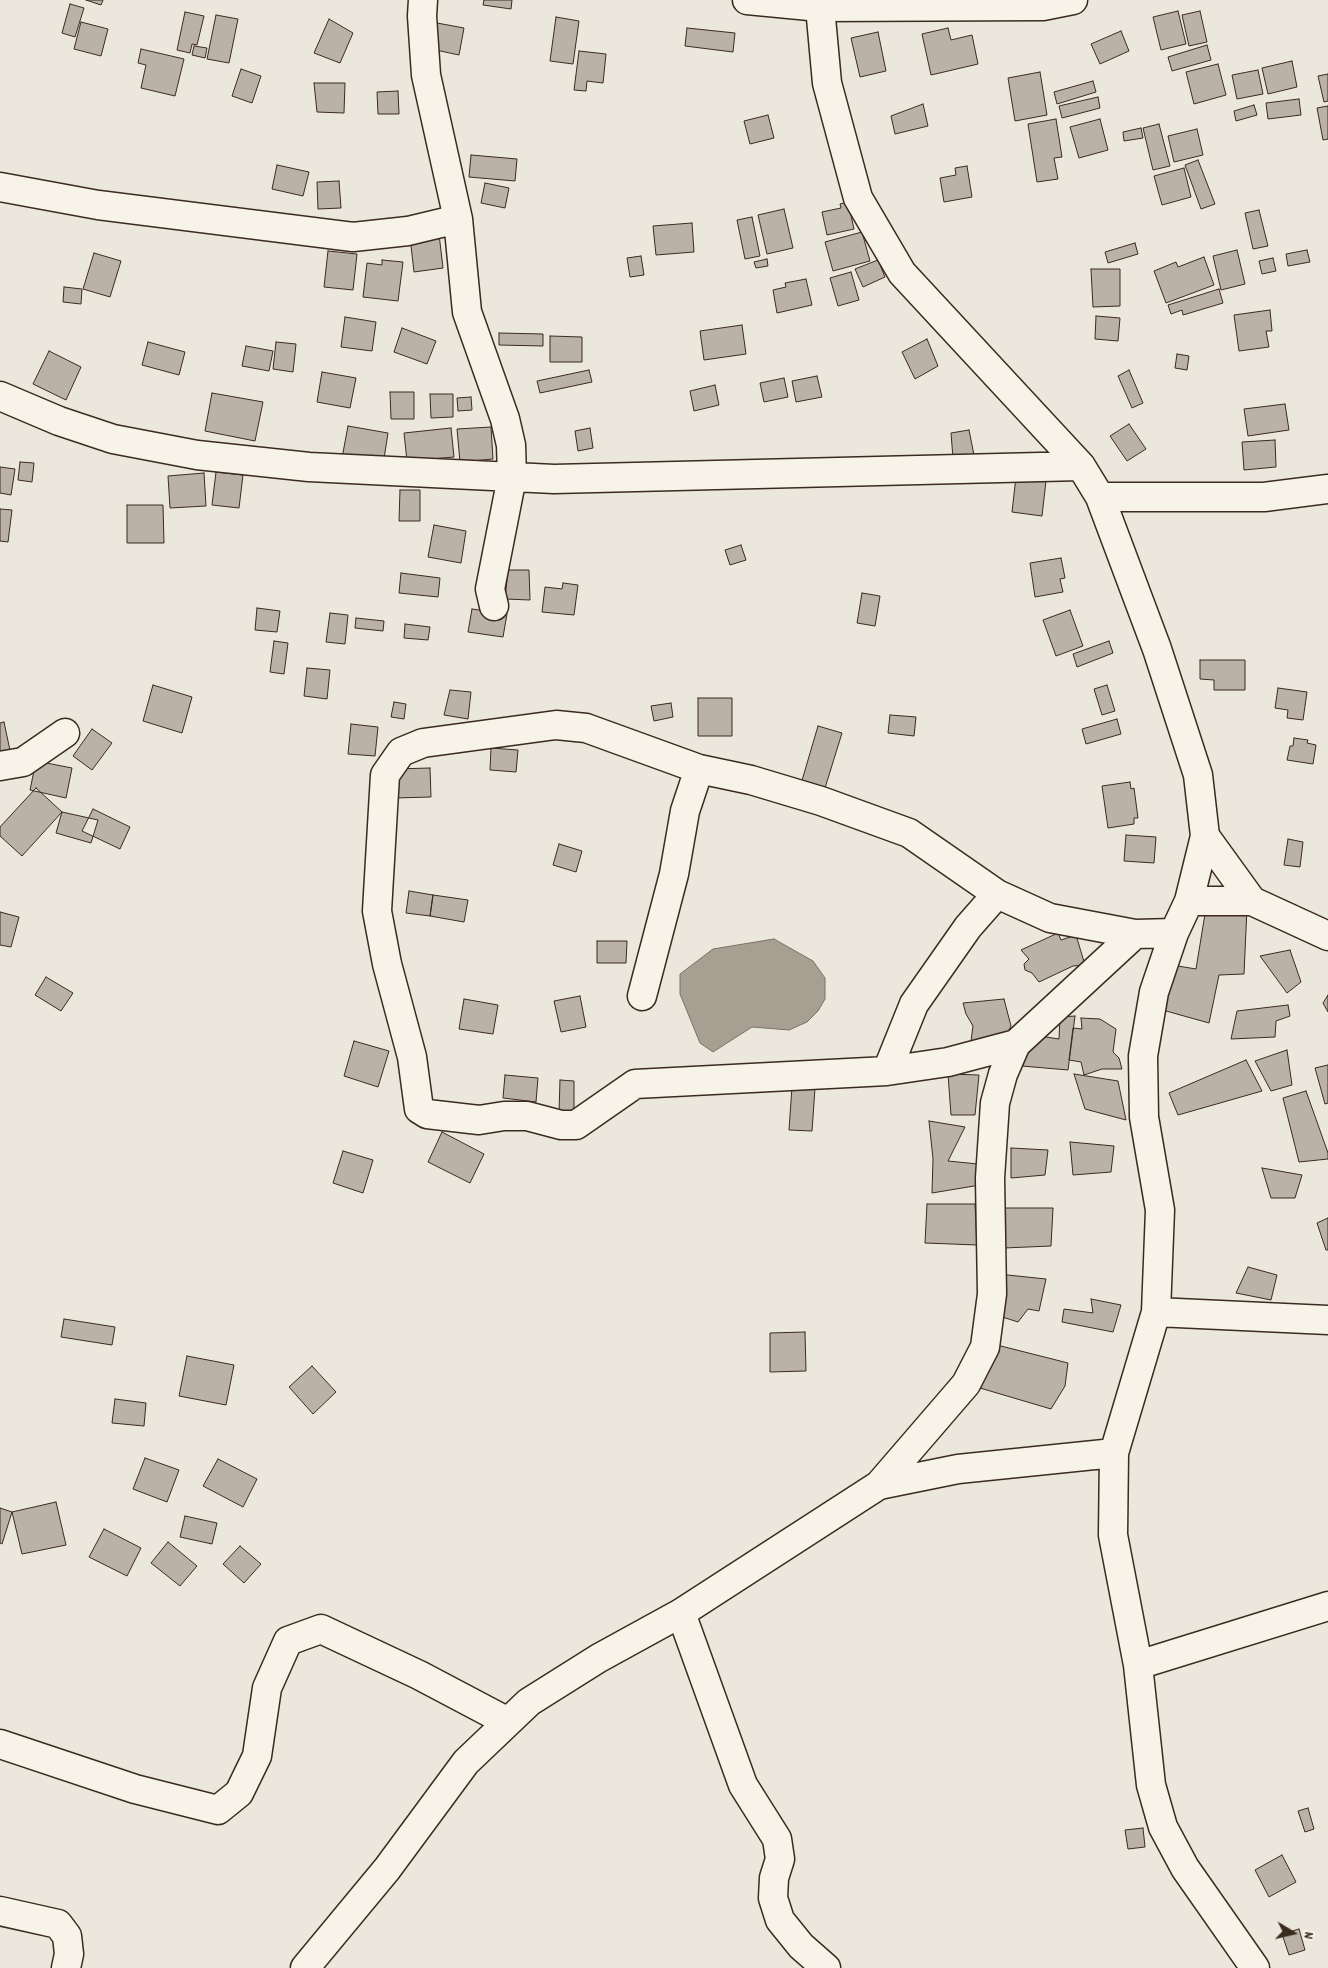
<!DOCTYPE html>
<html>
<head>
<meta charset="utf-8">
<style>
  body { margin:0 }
  #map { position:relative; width:1328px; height:1968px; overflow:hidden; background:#ece7dc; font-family:Dekko,sans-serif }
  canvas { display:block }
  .north { position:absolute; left:1268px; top:1908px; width:50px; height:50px; -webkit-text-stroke:4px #f7f3e8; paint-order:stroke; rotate:99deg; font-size:14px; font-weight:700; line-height:20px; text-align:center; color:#3b2a1e }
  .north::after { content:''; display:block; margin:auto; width:18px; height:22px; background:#3b2a1e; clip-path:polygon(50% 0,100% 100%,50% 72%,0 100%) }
</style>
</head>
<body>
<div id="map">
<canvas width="1328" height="1968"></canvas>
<div class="north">N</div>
</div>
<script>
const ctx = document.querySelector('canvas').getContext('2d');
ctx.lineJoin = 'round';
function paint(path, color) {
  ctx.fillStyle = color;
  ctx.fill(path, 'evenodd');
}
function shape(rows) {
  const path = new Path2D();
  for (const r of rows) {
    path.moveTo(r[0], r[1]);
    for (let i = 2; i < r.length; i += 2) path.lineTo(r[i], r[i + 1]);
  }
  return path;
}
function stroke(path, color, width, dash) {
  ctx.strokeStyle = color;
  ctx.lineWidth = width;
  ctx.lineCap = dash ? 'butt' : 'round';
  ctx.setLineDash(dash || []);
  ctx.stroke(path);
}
const water = shape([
  [774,939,813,961,825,978,825,999,818,1011,807,1022,789,1030,752,1027,713,1052,700,1043,680,994,680,974,713,949,774,939]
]);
paint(water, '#a89f93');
stroke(water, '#7c7064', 1);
const building = shape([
  [86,0,103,0,101,5,86,0],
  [484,0,512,0,511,9,483,5,484,0],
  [70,4,84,8,75,37,62,33,70,4],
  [1178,11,1186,44,1161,50,1153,17,1178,11],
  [1200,11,1207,42,1189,46,1182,15,1200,11],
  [185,12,204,16,197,45,192,44,190,53,177,50,185,12],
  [216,15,238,19,229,63,207,59,216,15],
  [556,17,579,21,573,64,550,61,556,17],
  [329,19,353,33,340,63,314,53,329,19],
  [81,22,108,29,101,56,74,49,81,22],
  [437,23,464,28,459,55,431,49,437,23],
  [687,28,735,33,733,52,685,46,687,28],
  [948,28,951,40,972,35,978,64,931,75,922,34,948,28],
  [1121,31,1129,51,1100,64,1091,44,1121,31],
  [878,32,886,71,860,77,851,38,878,32],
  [1207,45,1211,60,1172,71,1168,57,1207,45],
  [194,46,207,48,205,58,192,55,194,46],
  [141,49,184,59,175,96,141,88,146,65,138,63,141,49],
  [579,51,606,54,603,83,587,81,586,91,574,90,579,51],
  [1292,61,1297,87,1268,94,1262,68,1292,61],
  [1218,64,1226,95,1194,104,1186,72,1218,64],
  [241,69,261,76,252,103,232,96,241,69],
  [1258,70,1263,94,1237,99,1232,75,1258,70],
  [1040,72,1047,115,1015,121,1008,78,1040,72],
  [1328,74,1328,101,1324,102,1318,76,1328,74],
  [1093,81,1096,92,1057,104,1054,92,1093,81],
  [314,83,345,83,344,113,317,112,314,83],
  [398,91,399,114,378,114,377,92,398,91],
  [1098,97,1100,108,1062,118,1059,106,1098,97],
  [1299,99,1301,115,1268,119,1266,103,1299,99],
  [923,104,928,126,895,134,891,116,923,104],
  [1254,105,1257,115,1236,121,1234,111,1254,105],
  [1328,106,1328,139,1323,140,1317,108,1328,106],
  [768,115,774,138,750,144,744,121,768,115],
  [1056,119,1062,157,1054,158,1058,179,1037,182,1028,124,1056,119],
  [1100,119,1108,150,1079,158,1070,127,1100,119],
  [1159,124,1170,166,1153,170,1143,128,1159,124],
  [1141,128,1143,138,1124,141,1123,132,1141,128],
  [1197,129,1203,155,1174,162,1168,136,1197,129],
  [471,155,517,159,515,181,469,177,471,155],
  [1198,160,1215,204,1201,209,1185,165,1198,160],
  [277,165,309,172,303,196,272,189,277,165],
  [967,166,972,197,944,202,940,178,956,175,955,168,967,166],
  [1184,168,1191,197,1162,205,1154,176,1184,168],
  [339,181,341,208,318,209,317,182,339,181],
  [485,183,509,188,505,208,481,203,485,183],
  [848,202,854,229,827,235,822,212,841,208,840,204,848,202],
  [784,209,793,248,767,254,758,215,784,209],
  [1259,210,1268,246,1253,249,1245,213,1259,210],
  [752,217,760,256,745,259,737,220,752,217],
  [692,223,694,252,656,255,653,226,692,223],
  [862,232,870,261,833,271,825,242,862,232],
  [439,234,443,268,414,272,410,237,439,234],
  [1135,243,1138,254,1108,263,1105,252,1135,243],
  [1237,250,1245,284,1221,290,1213,256,1237,250],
  [1307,250,1310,262,1288,266,1286,254,1307,250],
  [328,251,357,254,353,290,324,287,328,251],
  [94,253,121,261,110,297,83,289,94,253],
  [641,256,644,275,630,277,627,258,641,256],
  [1204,257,1214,285,1166,303,1154,271,1176,262,1178,267,1204,257],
  [1273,258,1276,271,1262,274,1259,261,1273,258],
  [767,259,768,266,756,268,754,262,767,259],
  [382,260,403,262,398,301,363,297,367,263,382,265,382,260],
  [878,260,885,277,863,287,855,269,878,260],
  [1091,269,1120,269,1120,306,1093,307,1091,269],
  [851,272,859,300,838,306,830,278,851,272],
  [806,279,812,305,777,313,773,290,786,287,785,283,806,279],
  [64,287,82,289,81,304,63,302,64,287],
  [1219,289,1223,303,1183,315,1182,310,1171,314,1168,305,1219,289],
  [1270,310,1272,331,1266,331,1269,347,1239,351,1234,315,1270,310],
  [1096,316,1120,318,1118,341,1095,339,1096,316],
  [345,317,376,322,372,351,341,347,345,317],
  [742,325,746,354,704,360,700,331,742,325],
  [402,328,436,341,427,364,394,352,402,328],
  [499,333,543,334,543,346,499,345,499,333],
  [550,336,582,337,582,362,550,362,550,336],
  [927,339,938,366,915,379,902,352,927,339],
  [148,342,185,352,179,375,142,365,148,342],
  [276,342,296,344,293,372,273,369,276,342],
  [246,346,273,351,269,371,242,366,246,346],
  [49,351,81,367,66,400,33,384,49,351],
  [1177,354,1189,356,1187,370,1175,368,1177,354],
  [589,370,592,382,540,393,537,381,589,370],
  [1129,370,1143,403,1132,408,1118,376,1129,370],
  [322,372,356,378,350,408,317,402,322,372],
  [817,376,822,397,796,402,792,381,817,376],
  [784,378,788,397,764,402,760,383,784,378],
  [715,385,719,405,694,411,690,391,715,385],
  [390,392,414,392,414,419,391,419,390,392],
  [212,393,263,402,255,441,205,431,212,393],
  [430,394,453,394,453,417,431,418,430,394],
  [471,397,472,410,458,411,457,398,471,397],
  [1285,404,1289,430,1248,436,1244,409,1285,404],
  [1129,424,1146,449,1127,461,1110,436,1129,424],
  [348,426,388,433,383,465,342,458,348,426],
  [491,427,493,459,460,462,457,429,491,427],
  [451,428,454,457,407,461,404,433,451,428],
  [590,428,593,448,578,451,575,431,590,428],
  [969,430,974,455,953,458,951,433,969,430],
  [1275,440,1276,467,1244,470,1242,442,1275,440],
  [20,462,34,463,32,482,18,480,20,462],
  [0,467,15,469,11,495,0,493,0,467],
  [216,472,243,475,239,508,212,505,216,472],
  [204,473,206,506,170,508,168,476,204,473],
  [1016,477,1046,481,1042,516,1012,512,1016,477],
  [400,490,420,490,420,521,399,521,400,490],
  [127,505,163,505,164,543,127,543,127,505],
  [0,509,12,510,8,542,0,541,0,509],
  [434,525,466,531,461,563,428,557,434,525],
  [741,545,746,560,730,565,725,550,741,545],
  [1061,558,1065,578,1060,579,1063,592,1035,597,1030,563,1061,558],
  [508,570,529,570,530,600,505,599,508,570],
  [401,573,440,578,438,597,399,593,401,573],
  [563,583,578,585,574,615,542,612,545,587,562,589,563,583],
  [862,593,880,596,875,626,857,623,862,593],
  [257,608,280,611,277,632,255,630,257,608],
  [472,609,507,614,503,637,468,632,472,609],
  [1070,610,1083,646,1056,656,1043,620,1070,610],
  [330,613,348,615,345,644,326,642,330,613],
  [356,618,384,621,383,631,355,628,356,618],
  [405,624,430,627,428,640,404,638,405,624],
  [274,641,288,643,284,674,270,672,274,641],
  [1109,641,1113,653,1077,667,1073,654,1109,641],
  [1200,660,1245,660,1245,690,1214,690,1214,680,1200,679,1200,660],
  [307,668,330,670,327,699,304,696,307,668],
  [153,685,192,697,182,733,143,721,153,685],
  [1107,685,1115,711,1102,715,1094,689,1107,685],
  [1278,688,1307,692,1303,720,1287,718,1288,710,1275,708,1278,688],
  [450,690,471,692,468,719,444,715,450,690],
  [698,698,732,698,732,736,698,736,698,698],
  [394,702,406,704,404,719,391,717,394,702],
  [671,703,673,717,654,721,651,706,671,703],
  [890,715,916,717,914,736,888,733,890,715],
  [1117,719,1121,734,1086,744,1082,729,1117,719],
  [4,722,11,755,0,757,0,723,4,722],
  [351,724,378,727,375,756,348,754,351,724],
  [818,726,842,733,821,801,798,794,818,726],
  [92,729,112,743,92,770,73,756,92,729],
  [1294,738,1308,740,1307,743,1316,745,1313,764,1287,760,1290,746,1293,746,1294,738],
  [491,748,518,750,516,772,490,770,491,748],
  [36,761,72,768,66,798,30,790,36,761],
  [430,768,431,797,395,798,395,769,430,768],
  [1130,782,1131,789,1134,788,1138,818,1134,818,1134,824,1108,828,1102,786,1130,782],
  [36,788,62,812,22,856,0,836,0,827,36,788],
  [93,809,130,827,120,849,82,831,93,809],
  [62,812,98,820,91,843,56,833,62,812],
  [1126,835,1156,837,1154,863,1124,861,1126,835],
  [1288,839,1303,842,1300,867,1284,865,1288,839],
  [559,844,582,851,576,872,553,865,559,844],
  [409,891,433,895,430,916,406,913,409,891],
  [433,895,468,900,464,922,430,916,433,895],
  [1247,908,1244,974,1219,975,1209,1023,1159,1009,1172,965,1196,969,1205,914,1247,908],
  [0,912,19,917,11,947,0,945,0,912],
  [1058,933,1061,940,1076,935,1085,965,1073,966,1039,982,1032,973,1025,970,1024,964,1029,959,1021,950,1058,933],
  [597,941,627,941,626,963,597,963,597,941],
  [1290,950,1301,982,1287,993,1260,956,1290,950],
  [46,977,73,993,61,1011,35,995,46,977],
  [1328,995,1328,1012,1323,1003,1328,995],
  [580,996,586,1027,561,1032,554,1001,580,996],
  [464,999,498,1005,493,1034,459,1029,464,999],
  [1004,999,1011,1026,1006,1036,971,1041,973,1026,966,1014,963,1003,1004,999],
  [1288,1005,1290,1016,1276,1021,1275,1037,1231,1039,1237,1011,1288,1005],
  [1075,1016,1068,1070,1022,1066,1017,1054,1029,1052,1027,1034,1059,1039,1060,1017,1075,1016],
  [1081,1018,1100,1019,1116,1029,1113,1052,1119,1058,1122,1069,1102,1069,1084,1075,1081,1062,1069,1060,1073,1028,1082,1029,1081,1018],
  [354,1041,389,1051,378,1087,344,1076,354,1041],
  [1287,1050,1292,1085,1271,1091,1255,1061,1287,1050],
  [1246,1060,1262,1091,1178,1115,1169,1093,1246,1060],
  [1328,1065,1328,1103,1325,1104,1315,1068,1328,1065],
  [948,1074,979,1075,975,1115,951,1115,948,1074],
  [1074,1074,1118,1081,1126,1120,1085,1109,1074,1074],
  [505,1075,538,1078,536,1102,503,1098,505,1075],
  [560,1080,574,1081,574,1113,559,1113,560,1080],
  [792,1087,815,1088,812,1131,789,1130,792,1087],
  [1306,1091,1328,1153,1328,1159,1299,1162,1283,1098,1306,1091],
  [929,1121,965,1127,948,1161,978,1164,980,1185,932,1193,933,1159,929,1121],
  [442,1132,484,1154,470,1183,428,1162,442,1132],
  [1070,1142,1114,1146,1111,1172,1073,1175,1070,1142],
  [1011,1148,1048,1150,1045,1175,1011,1178,1011,1148],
  [343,1151,373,1160,363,1193,333,1183,343,1151],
  [1262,1168,1302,1175,1295,1198,1271,1198,1262,1168],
  [927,1204,975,1204,977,1245,925,1243,927,1204],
  [999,1208,1053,1208,1051,1246,1004,1248,999,1208],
  [1328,1218,1328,1250,1326,1250,1317,1223,1328,1218],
  [1248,1267,1277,1275,1271,1300,1236,1293,1248,1267],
  [998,1274,1046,1279,1039,1311,1028,1309,1018,1322,996,1315,998,1274],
  [1091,1299,1121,1305,1113,1332,1062,1322,1064,1309,1093,1313,1091,1299],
  [64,1319,115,1327,112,1345,61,1337,64,1319],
  [805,1332,806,1371,770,1372,770,1333,805,1332],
  [993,1344,1068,1363,1065,1386,1051,1409,980,1388,993,1344],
  [187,1356,234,1365,226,1405,179,1396,187,1356],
  [312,1366,336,1392,313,1414,289,1387,312,1366],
  [115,1399,146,1403,144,1426,112,1423,115,1399],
  [145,1458,179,1470,167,1502,133,1489,145,1458],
  [218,1459,257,1479,243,1507,203,1486,218,1459],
  [56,1502,66,1545,22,1554,12,1512,56,1502],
  [0,1508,12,1512,2,1544,0,1543,0,1508],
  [185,1516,217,1523,212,1544,180,1537,185,1516],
  [104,1529,141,1548,127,1576,89,1557,104,1529],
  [168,1542,197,1566,180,1586,151,1563,168,1542],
  [240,1546,261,1564,244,1583,223,1564,240,1546],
  [1308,1808,1314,1829,1305,1832,1298,1811,1308,1808],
  [1143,1828,1145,1847,1128,1849,1125,1830,1143,1828],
  [1282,1855,1296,1882,1269,1897,1255,1870,1282,1855],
  [1299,1929,1305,1950,1289,1955,1282,1934,1299,1929]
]);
paint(building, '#bab2a7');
stroke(building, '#3b2a1e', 1);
const minor = shape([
  [820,7,827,83,858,198,902,273,1081,466,1100,497,1157,649,1198,775,1205,836,1189,901,1174,933,1154,992,1143,1056,1144,1117,1160,1210,1156,1312,1114,1453,1113,1535,1138,1665,1151,1785,1163,1827,1185,1868,1255,1968],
  [0,187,98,205,353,237,408,231,458,219,426,75,422,16,423,0],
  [458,219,467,312,505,419,511,445,512,477,490,589,494,606],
  [0,396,59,421,113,439,197,455,309,467,554,479,1081,466],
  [1100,497,1264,497,1328,489],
  [0,766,23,762,65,733],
  [1205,836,1252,901],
  [1189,901,1252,901,1328,936],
  [642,996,674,874,685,811,699,769],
  [1016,1044,948,1062,887,1071,635,1084,576,1125,561,1125,527,1116,504,1116,479,1120,427,1114,419,1109,412,1057,387,964,377,911,385,775,401,752,423,743,556,725,586,728,699,769,751,780,821,801,909,833,997,894,1050,918,1135,934,1174,933],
  [887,1071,914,1004,968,927,997,894],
  [1156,1312,1328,1320],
  [879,1485,966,1384,985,1347,992,1294,990,1178,995,1103,1003,1074,1016,1044,1135,934],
  [681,1613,743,1785,777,1839,780,1859,774,1878,773,1898,780,1920,801,1946,826,1968],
  [1138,1665,1328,1606],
  [0,1744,135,1789,218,1810,239,1793,257,1756,267,1688,288,1641,321,1629,419,1675,508,1722],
  [0,1911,58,1924,67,1936,69,1954,66,1968],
  [305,1968,387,1869,466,1762,529,1702,599,1658,681,1613,879,1485,958,1469,1114,1453]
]);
const major = shape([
  [747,0,820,7,1043,6,1073,0]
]);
stroke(minor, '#3b2a1e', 31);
stroke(major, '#3b2a1e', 31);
stroke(minor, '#f7f3e8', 28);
stroke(major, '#f7f3e8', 28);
</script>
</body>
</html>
